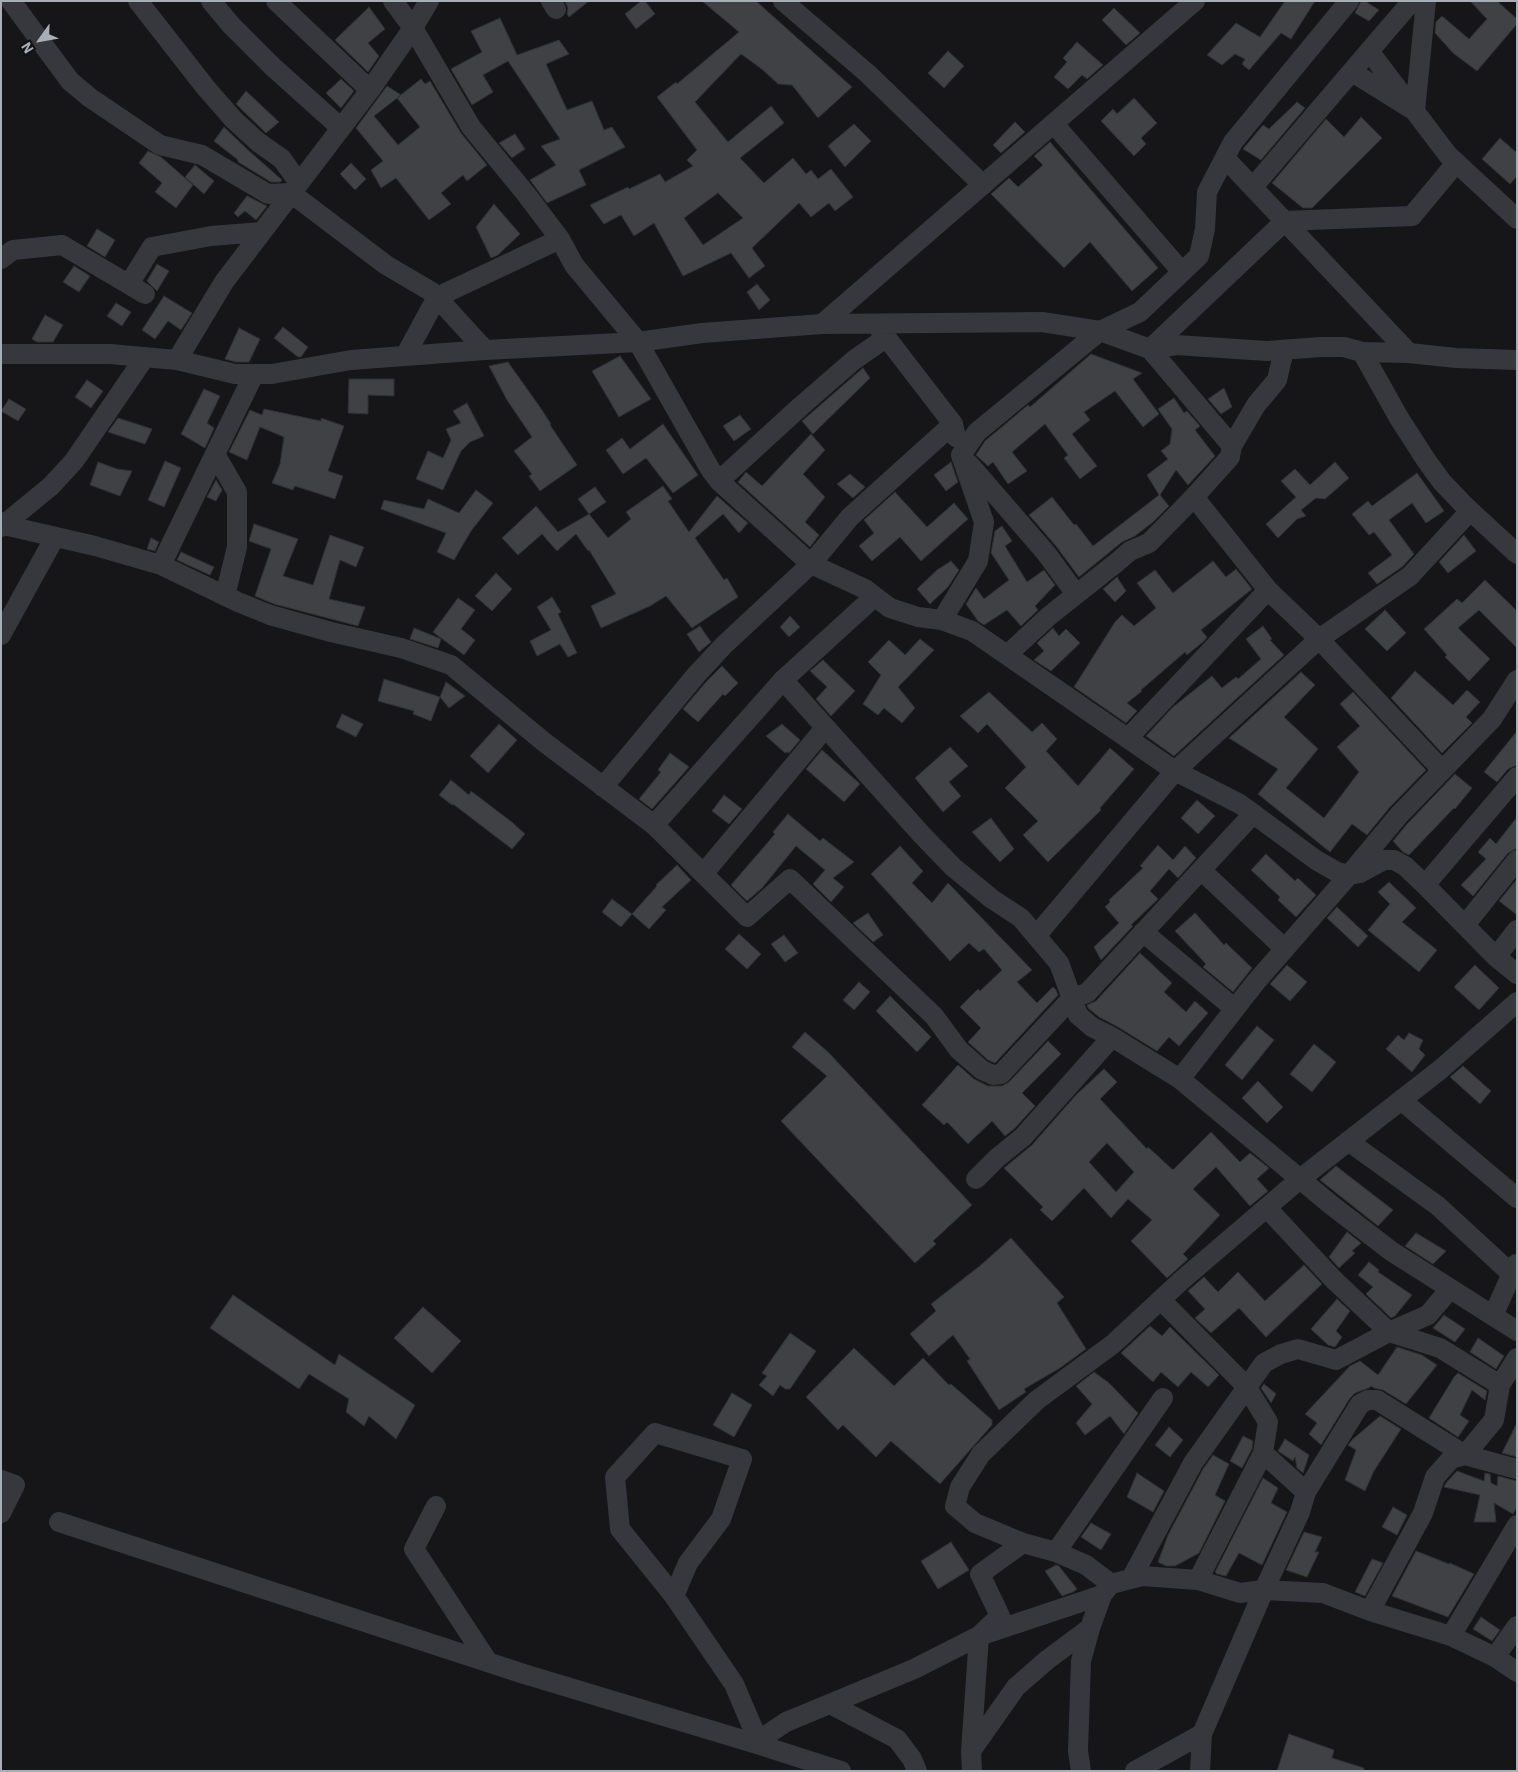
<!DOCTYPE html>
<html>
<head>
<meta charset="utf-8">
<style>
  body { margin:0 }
  #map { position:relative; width:1518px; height:1772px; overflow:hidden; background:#161618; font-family:"IBM Plex Sans",sans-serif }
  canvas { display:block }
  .frame { position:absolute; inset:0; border:2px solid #a8adb8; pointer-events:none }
  .north { position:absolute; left:15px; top:15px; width:50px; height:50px; -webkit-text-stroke:4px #111113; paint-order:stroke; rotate:238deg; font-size:14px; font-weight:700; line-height:20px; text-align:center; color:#a8adb8 }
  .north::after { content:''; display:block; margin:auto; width:18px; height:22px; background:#a8adb8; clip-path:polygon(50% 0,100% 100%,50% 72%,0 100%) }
</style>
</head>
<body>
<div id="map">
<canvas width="1518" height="1772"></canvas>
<div class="frame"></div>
<div class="north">N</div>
</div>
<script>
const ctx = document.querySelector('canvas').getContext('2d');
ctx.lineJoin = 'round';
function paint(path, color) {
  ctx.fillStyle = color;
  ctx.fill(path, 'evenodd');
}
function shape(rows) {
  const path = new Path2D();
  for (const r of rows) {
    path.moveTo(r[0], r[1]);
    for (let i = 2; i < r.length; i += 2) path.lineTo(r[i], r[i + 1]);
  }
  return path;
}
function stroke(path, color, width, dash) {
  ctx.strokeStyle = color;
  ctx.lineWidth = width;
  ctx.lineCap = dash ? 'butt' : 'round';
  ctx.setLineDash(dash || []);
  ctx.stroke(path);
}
const building = shape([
  [565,1,589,1,569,17,567,14,568,8,565,1],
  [641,1,645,1,655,14,636,29,625,14,641,1],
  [702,1,756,1,852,87,818,118,792,85,778,84,763,70,741,54,695,102,728,142,771,106,784,123,740,158,764,183,793,158,806,174,811,170,818,179,831,169,853,197,835,211,829,203,811,217,799,203,752,248,765,266,749,278,731,253,683,276,654,223,634,236,621,215,604,224,590,205,628,187,629,189,660,174,665,182,693,166,687,160,697,150,657,97,676,82,677,84,739,32,702,1],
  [718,193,743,218,703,245,684,218,718,193],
  [1285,1,1315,1,1291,39,1281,33,1249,70,1242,64,1245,59,1235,54,1222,65,1207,55,1236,23,1260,37,1285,1],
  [1361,1,1365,1,1379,10,1369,21,1355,13,1361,1],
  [1470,1,1497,1,1517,19,1517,24,1477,71,1453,53,1435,33,1436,22,1442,16,1469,39,1487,19,1470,1],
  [369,7,385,29,368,43,379,56,368,72,335,40,369,7],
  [1114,8,1140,33,1126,45,1102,20,1114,8],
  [500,18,517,55,559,40,569,54,546,64,567,110,592,101,604,130,612,127,625,147,579,170,586,185,547,203,530,180,556,165,541,146,560,139,508,61,483,75,493,92,472,105,451,69,482,52,471,31,500,18],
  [1077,42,1103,65,1087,79,1082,75,1068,89,1054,77,1067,62,1063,58,1077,42],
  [948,51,964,66,944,88,928,73,948,51],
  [341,79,354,91,341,108,326,93,341,79],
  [421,79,425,84,430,81,461,133,487,165,467,181,463,175,441,193,451,204,429,220,396,178,381,188,371,170,383,161,356,128,387,86,401,95,374,116,398,145,420,127,397,98,421,79],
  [246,91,279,122,266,133,236,104,246,91],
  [1134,98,1157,123,1141,138,1146,144,1134,156,1101,121,1113,109,1117,114,1134,98],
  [1297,102,1305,108,1261,160,1243,149,1263,125,1269,129,1297,102],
  [1361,117,1382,138,1312,208,1303,208,1272,183,1326,119,1344,137,1361,117],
  [1015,122,1025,132,1001,153,993,145,1015,122],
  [854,124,871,141,845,167,828,146,854,124],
  [224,127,248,150,282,180,280,182,271,182,238,162,238,160,214,141,224,127],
  [515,134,525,149,512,158,499,143,515,134],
  [1500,138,1517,153,1517,176,1510,184,1482,159,1500,138],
  [1050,142,1158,268,1132,291,1090,242,1064,268,991,194,1009,178,1018,187,1043,165,1034,156,1050,142],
  [148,151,161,157,193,185,176,208,155,192,162,183,139,163,148,151],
  [351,163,366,179,355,190,340,174,351,163],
  [195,165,214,181,204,194,185,177,195,165],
  [247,196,267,206,256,220,245,211,238,217,234,213,247,196],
  [494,204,520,234,498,255,491,258,476,227,494,204],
  [97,229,115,240,105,257,87,246,97,229],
  [157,264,169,271,157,291,147,281,157,264],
  [74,266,90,276,79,292,63,282,74,266],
  [757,284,770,300,759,310,747,292,757,284],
  [164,296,192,313,181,330,168,321,155,339,142,330,164,296],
  [116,303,131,312,122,326,107,316,116,303],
  [45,315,63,325,53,342,37,342,32,339,45,315],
  [283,327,308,347,301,357,298,357,274,338,283,327],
  [239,328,260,339,249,362,236,362,225,359,239,328],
  [1091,354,1142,373,1133,379,1159,414,1143,427,1115,391,1084,412,1090,420,1072,434,1097,466,1080,479,1064,458,1068,455,1045,424,1012,452,1027,471,1008,484,993,462,988,466,976,455,985,441,1028,405,1030,407,1091,354],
  [620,356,651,399,619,417,592,371,620,356],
  [508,362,542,410,551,424,550,425,577,465,540,491,529,476,532,474,514,451,532,437,507,400,489,366,508,362],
  [863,368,870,378,813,434,802,421,863,368],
  [349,379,394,379,394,396,368,395,368,414,348,413,349,379],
  [87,380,103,391,91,408,75,397,87,380],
  [1224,388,1232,407,1221,414,1208,399,1224,388],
  [204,389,220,396,207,423,214,428,205,448,181,434,204,389],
  [1174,398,1184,413,1187,411,1200,426,1195,430,1215,456,1188,485,1176,470,1160,495,1169,506,1153,522,1135,536,1122,542,1079,577,1056,546,1029,515,1052,497,1074,525,1076,524,1093,546,1159,495,1147,475,1168,459,1161,451,1170,444,1172,429,1158,409,1174,398],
  [9,399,26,409,18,421,1,411,9,399],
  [467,403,484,436,470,442,461,451,443,490,416,479,428,451,443,458,451,440,446,429,461,423,453,411,467,403],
  [264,409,321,421,321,418,344,426,328,471,343,476,335,499,295,486,293,490,272,483,280,464,284,437,260,427,247,460,229,452,250,410,262,415,264,409],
  [740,415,751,429,734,441,723,426,740,415],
  [118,418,152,429,145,444,108,432,118,418],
  [663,424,698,475,673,493,646,458,623,474,606,450,622,438,630,449,663,424],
  [811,434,825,450,803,474,825,497,805,522,819,535,810,547,738,482,746,472,762,486,811,434],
  [165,461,181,468,164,507,148,500,165,461],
  [98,462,117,469,132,471,120,496,90,485,98,462],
  [951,462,958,482,946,491,934,475,951,462],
  [1335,462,1349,478,1325,499,1316,498,1301,510,1306,516,1297,519,1278,538,1266,524,1296,497,1281,481,1295,469,1310,485,1335,462],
  [1417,473,1444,511,1426,523,1412,503,1389,520,1414,554,1402,567,1377,584,1368,573,1392,555,1374,532,1369,535,1352,514,1368,501,1372,506,1417,473],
  [850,474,865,487,853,498,837,484,850,474],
  [216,480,222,490,216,501,207,497,216,480],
  [663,486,672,499,668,501,689,532,717,496,748,523,739,533,723,514,695,538,724,580,727,578,738,597,692,628,666,596,650,606,601,628,591,606,616,594,589,550,588,551,576,534,557,551,542,534,518,555,502,538,536,506,558,532,589,514,608,538,631,519,626,512,663,486],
  [595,487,606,502,589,514,578,499,595,487],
  [476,490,493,503,471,531,454,560,437,552,446,533,381,509,384,500,424,509,428,499,459,513,476,490],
  [895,492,927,527,954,503,968,519,921,561,900,537,872,561,859,546,874,533,864,520,895,492],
  [254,524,298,539,283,576,313,585,330,535,364,547,356,567,340,560,329,599,365,607,358,626,274,604,255,596,271,549,249,541,254,524],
  [1002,526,1012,541,1005,546,1027,582,1044,570,1055,585,1035,606,1038,610,1021,626,1007,610,984,625,978,621,966,604,976,588,984,599,1009,580,991,553,995,531,1002,526],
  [1464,535,1476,551,1448,573,1439,562,1464,535],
  [151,538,159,542,155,551,147,549,151,538],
  [181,552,214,567,210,575,177,560,181,552],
  [951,561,959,570,948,587,930,604,917,589,937,570,951,561],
  [1213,561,1226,577,1236,569,1252,589,1201,630,1207,637,1204,641,1187,655,1185,652,1141,690,1142,691,1127,703,1137,711,1126,723,1074,687,1115,622,1122,615,1134,626,1156,608,1137,583,1155,570,1173,593,1213,561],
  [496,573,512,589,492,611,475,596,496,573],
  [1117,577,1126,591,1115,602,1103,589,1117,577],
  [1485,580,1517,611,1517,648,1479,610,1458,628,1490,659,1469,681,1445,657,1447,655,1424,629,1457,599,1462,603,1485,580],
  [552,597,561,612,558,614,577,653,568,657,560,644,537,656,530,641,551,630,537,607,552,597],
  [458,598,475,610,461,629,475,640,464,655,433,632,458,598],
  [1385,610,1406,633,1387,651,1365,629,1385,610],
  [790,616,800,627,789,637,780,627,790,616],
  [700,626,711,642,699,652,687,634,700,626],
  [1263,626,1272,639,1270,640,1284,655,1174,756,1146,736,1173,707,1212,676,1222,688,1236,677,1238,679,1261,659,1246,639,1263,626],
  [414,628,441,639,438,648,410,639,414,628],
  [1053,628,1059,636,1066,629,1080,643,1051,671,1034,660,1044,651,1037,643,1053,628],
  [920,639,934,650,898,687,915,708,902,723,884,708,878,715,863,704,881,675,868,662,889,640,905,655,920,639],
  [823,660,855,691,831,716,816,699,827,687,810,671,823,660],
  [722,666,738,683,725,696,723,694,698,722,683,709,706,682,722,666],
  [1415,671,1453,705,1467,690,1480,702,1466,717,1472,723,1442,753,1391,698,1415,671],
  [1301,672,1315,685,1284,717,1318,749,1286,788,1324,818,1359,772,1337,747,1360,726,1340,704,1353,692,1426,770,1390,807,1367,835,1352,824,1330,852,1258,794,1278,769,1229,738,1301,672],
  [384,679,440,697,431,721,413,714,414,711,378,701,384,679],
  [446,682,465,696,449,708,440,697,446,682],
  [989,692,1032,732,1042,723,1057,739,1046,751,1078,786,1110,748,1134,769,1100,808,1101,810,1048,862,1023,835,1038,821,1005,788,1026,767,987,724,978,733,960,716,989,692],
  [342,714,363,724,356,737,336,727,342,714],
  [499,724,517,740,488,773,470,756,499,724],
  [782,724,800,740,789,753,787,752,785,753,766,736,782,724],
  [1517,731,1517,765,1508,769,1497,782,1484,772,1517,731],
  [950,747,968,766,949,782,961,796,943,812,915,778,950,747],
  [822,750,860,784,844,802,806,769,822,750],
  [670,753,689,767,652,809,639,799,661,772,658,770,670,753],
  [1455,774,1472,788,1455,809,1454,808,1409,855,1403,852,1393,841,1408,823,1455,774],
  [451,780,469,795,471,791,513,823,525,834,512,849,453,804,452,805,439,795,451,780],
  [724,795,742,809,729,824,712,811,724,795],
  [1197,800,1215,816,1198,834,1181,818,1197,800],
  [788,814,820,841,823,838,854,862,833,878,844,887,831,902,813,884,825,870,796,846,762,888,747,901,731,885,775,834,773,832,788,814],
  [1517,817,1517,848,1508,853,1473,896,1461,885,1486,859,1478,852,1490,838,1496,844,1517,817],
  [991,818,1014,849,1000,862,972,832,991,818],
  [1158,845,1173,860,1185,846,1196,858,1178,878,1169,869,1150,891,1158,899,1131,925,1133,926,1101,960,1094,947,1119,923,1105,907,1110,902,1109,900,1143,868,1140,866,1158,845],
  [900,846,923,871,912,883,932,903,948,883,1032,970,1017,982,1037,1003,1053,987,1056,990,1058,995,995,1063,988,1060,968,1042,981,1028,960,1007,978,989,980,991,1002,970,984,949,979,952,969,943,950,961,871,874,900,846],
  [1266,854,1295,881,1298,878,1316,895,1296,917,1278,900,1280,897,1251,870,1266,854],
  [677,865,691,880,662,907,666,910,649,929,632,914,657,886,656,885,677,865],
  [1517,879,1517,915,1499,901,1517,879],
  [1389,882,1416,908,1402,922,1437,950,1419,972,1368,930,1390,904,1378,892,1389,882],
  [612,899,632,914,621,927,602,912,612,899],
  [1337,907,1368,936,1358,947,1327,918,1337,907],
  [868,913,883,935,873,942,853,923,868,913],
  [1195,913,1224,945,1226,943,1252,968,1233,992,1203,967,1206,964,1175,931,1195,913],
  [739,934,761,954,747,969,725,949,739,934],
  [784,935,798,953,785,962,771,944,784,935],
  [1140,953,1172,983,1164,992,1186,1012,1195,1001,1208,1013,1179,1046,1169,1037,1157,1051,1118,1027,1099,1017,1088,1008,1087,1005,1096,1001,1140,953],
  [1287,965,1307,982,1290,1001,1270,984,1287,965],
  [1475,965,1499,988,1479,1010,1454,987,1475,965],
  [859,982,870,992,854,1010,843,1000,859,982],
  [890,996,931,1037,917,1052,876,1011,890,996],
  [1257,1026,1274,1040,1242,1080,1225,1065,1257,1026],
  [805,1032,828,1052,972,1205,933,1241,936,1244,915,1263,781,1121,827,1076,792,1047,805,1032],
  [1409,1033,1423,1040,1419,1049,1425,1055,1412,1072,1386,1049,1398,1035,1404,1040,1409,1033],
  [1048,1041,1061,1054,1022,1093,1035,1106,1015,1128,1005,1136,992,1121,968,1144,947,1122,944,1125,922,1105,958,1065,974,1079,988,1086,1002,1086,1009,1082,1048,1041],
  [1314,1044,1336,1062,1312,1092,1290,1074,1314,1044],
  [1463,1066,1491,1091,1480,1104,1450,1077,1463,1066],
  [1104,1069,1117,1082,1100,1099,1147,1149,1148,1147,1173,1170,1211,1132,1240,1162,1250,1153,1269,1168,1257,1179,1268,1191,1250,1206,1216,1167,1193,1189,1220,1215,1183,1254,1188,1259,1167,1278,1131,1241,1152,1220,1128,1199,1111,1218,1084,1188,1052,1221,1040,1210,1043,1207,1004,1168,1032,1145,1076,1095,1104,1069],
  [1107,1143,1134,1172,1116,1192,1089,1162,1107,1143],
  [1258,1081,1283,1107,1267,1123,1242,1098,1258,1081],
  [1336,1166,1393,1210,1378,1226,1320,1180,1336,1166],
  [1347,1232,1361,1243,1352,1251,1355,1253,1339,1268,1329,1257,1347,1232],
  [1416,1233,1446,1251,1433,1264,1405,1246,1416,1233],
  [1011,1238,1064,1297,1057,1303,1086,1349,1060,1368,1024,1389,1026,1392,999,1410,967,1361,970,1359,953,1335,929,1356,910,1334,936,1311,931,1304,981,1265,1011,1238],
  [1369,1262,1379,1270,1378,1272,1412,1295,1395,1316,1391,1318,1366,1294,1373,1287,1358,1275,1369,1262],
  [1304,1265,1322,1284,1266,1337,1239,1308,1211,1333,1195,1318,1205,1309,1188,1291,1204,1277,1218,1292,1238,1272,1265,1301,1304,1265],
  [233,1295,335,1365,339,1354,415,1405,396,1439,369,1416,364,1426,346,1412,349,1399,309,1374,299,1389,210,1328,233,1295],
  [1337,1299,1350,1311,1336,1331,1342,1337,1335,1347,1328,1345,1311,1329,1337,1299],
  [423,1307,461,1341,432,1373,394,1338,423,1307],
  [1444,1315,1465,1329,1455,1342,1433,1328,1444,1315],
  [1150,1326,1162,1336,1170,1327,1219,1375,1208,1387,1191,1372,1178,1387,1161,1372,1153,1382,1121,1353,1150,1326],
  [790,1333,816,1351,790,1389,785,1389,780,1385,773,1396,759,1385,767,1376,762,1373,790,1333],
  [1478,1338,1504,1356,1496,1369,1470,1352,1478,1338],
  [1397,1347,1422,1355,1437,1365,1406,1404,1383,1390,1374,1388,1371,1386,1369,1388,1355,1393,1350,1398,1321,1445,1309,1434,1317,1423,1305,1414,1350,1366,1360,1361,1378,1375,1397,1347],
  [854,1348,894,1386,923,1358,949,1385,951,1384,992,1420,992,1425,940,1484,891,1441,876,1457,843,1425,838,1430,806,1397,854,1348],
  [1094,1372,1109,1383,1138,1413,1124,1434,1110,1416,1085,1435,1076,1423,1092,1404,1076,1386,1094,1372],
  [1458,1373,1487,1391,1485,1400,1472,1390,1460,1415,1469,1421,1458,1437,1429,1418,1454,1377,1458,1373],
  [1264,1384,1276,1394,1271,1403,1261,1388,1264,1384],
  [732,1393,752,1405,734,1437,713,1425,732,1393],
  [1380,1416,1401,1429,1374,1471,1365,1491,1345,1480,1356,1450,1348,1445,1353,1439,1380,1416],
  [1517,1423,1517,1457,1502,1453,1517,1423],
  [1169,1427,1183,1440,1170,1457,1155,1445,1169,1427],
  [1243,1436,1253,1441,1252,1449,1242,1468,1230,1461,1243,1436],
  [1285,1439,1309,1455,1303,1473,1297,1468,1295,1457,1293,1461,1278,1451,1285,1439],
  [1213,1455,1229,1464,1215,1495,1225,1501,1199,1553,1175,1566,1166,1566,1158,1562,1168,1535,1203,1469,1213,1455],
  [1457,1471,1484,1481,1485,1473,1490,1474,1491,1483,1497,1486,1498,1476,1517,1481,1517,1507,1513,1514,1494,1503,1496,1522,1474,1522,1480,1495,1444,1487,1446,1483,1457,1471],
  [1137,1473,1164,1491,1153,1512,1127,1497,1137,1473],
  [1263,1478,1278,1488,1271,1503,1287,1512,1262,1565,1239,1553,1226,1576,1217,1574,1215,1572,1263,1478],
  [1393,1507,1407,1515,1397,1535,1382,1527,1393,1507],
  [1091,1523,1111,1534,1101,1550,1081,1537,1091,1523],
  [1304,1532,1322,1537,1315,1552,1319,1552,1307,1577,1286,1570,1304,1532],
  [951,1542,969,1570,938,1589,921,1561,951,1542],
  [1416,1551,1449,1564,1450,1563,1474,1574,1448,1617,1392,1596,1416,1551],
  [1372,1559,1383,1563,1365,1596,1355,1592,1372,1559],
  [1056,1565,1059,1566,1077,1589,1073,1592,1062,1596,1045,1571,1056,1565],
  [1481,1617,1500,1630,1492,1641,1473,1629,1481,1617],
  [1289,1734,1334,1750,1332,1758,1364,1768,1364,1771,1277,1771,1289,1734]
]);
paint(building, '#404145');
stroke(building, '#303034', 1);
stroke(shape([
  [11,1,70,81,89,97,160,145,202,155,268,194,291,193,386,265,432,292,485,350],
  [138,1,206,88,234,120,258,142,282,159,299,183],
  [211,1,231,25,273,67,341,128],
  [276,1,370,90],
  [393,1,413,28,471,127,526,194,560,239,574,265,638,342,710,469,719,481,811,564,865,589,890,608,918,617,942,620,972,631,1175,771,1240,804,1316,860,1337,872,1349,875,1360,873,1384,860,1394,860,1405,866,1425,885,1496,957,1517,974],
  [551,1,556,9],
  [783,1,867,73,983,185],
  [1369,51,1448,155,1517,219],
  [1352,72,1415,111,1426,1],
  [1054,124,1182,272],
  [1225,158,1409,353],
  [1253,187,1412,1],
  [1,259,13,250,62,245,145,294],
  [129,284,152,247,211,236,262,232],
  [822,324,1195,1],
  [876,324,953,424,956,437],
  [1362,352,1399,418,1426,460,1442,482,1463,504,1517,554],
  [1,354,110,354,177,360,235,374,272,374,351,360,485,350,638,342,702,333,822,324,1042,322,1100,331,1150,349,1176,345,1267,351,1321,347,1344,347,1362,352,1409,353,1456,358,1517,360],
  [405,356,437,297,560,239],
  [177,360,224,282,370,90,413,28,429,1],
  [1232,446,1150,349,1285,221,1412,216,1456,163],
  [215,454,237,492,237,547,225,596],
  [969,464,1046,553,1076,594],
  [719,481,801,406,854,360,887,337],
  [1194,497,1268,590,1319,639,1442,770],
  [1,522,4,525,95,546,161,565,238,602,270,615,331,632,401,648,451,665,544,742,654,825,747,917,790,879,934,1016,959,1050,982,1070,993,1075,1001,1074,1072,998,1087,993,1253,814],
  [1,527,51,486,74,461,145,357],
  [161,565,254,374],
  [942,620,978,561,984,522,961,455,977,432,1100,331,1140,312,1199,256,1205,229,1207,192,1233,142,1349,1],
  [1,635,55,537],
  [1007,655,1049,616,1116,563,1130,551,1149,543,1194,497,1230,457,1232,446,1256,405,1277,380,1284,350],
  [783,680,922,835,953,867,992,899,1021,918,1059,963,1078,1015,1092,1027,1112,1037,1180,1079,1330,1204,1391,1251,1517,1331],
  [1128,738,1268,590],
  [603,787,697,674,724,645,811,564,850,517,953,424],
  [654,825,783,680,874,597],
  [1201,870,1285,949],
  [704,873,825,728],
  [1425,885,1517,777],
  [1465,925,1517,860],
  [1143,932,1235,1009],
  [1036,936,1175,771,1319,639,1410,576,1470,511],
  [1496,957,1517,930],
  [1180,1079,1255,983,1349,875,1399,815,1492,719,1517,680],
  [1401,1100,1517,1198],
  [1348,1141,1438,1206,1517,1279],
  [976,1179,997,1158,1023,1137,1112,1037],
  [1267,1208,1334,1280,1389,1332,1440,1348,1500,1385],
  [1161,1300,1246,1386,1268,1422,1263,1453,1306,1492,1360,1404,1368,1400,1377,1400,1465,1455,1517,1469],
  [1493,1316,1516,1264],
  [1,1480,15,1485,1,1513],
  [436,1506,414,1549,488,1662],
  [59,1522,524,1674,760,1745,841,1771],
  [1056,1552,1163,1398],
  [1131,1579,1193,1463,1264,1363,1281,1354,1298,1349,1336,1360,1389,1332,1428,1315,1450,1289],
  [1198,1580,1263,1453],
  [1111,1584,1086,1565,1056,1552,1023,1543,975,1523,955,1506,960,1487,981,1454,1037,1400,1113,1344,1182,1280,1300,1179,1441,1069,1517,1002],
  [674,1596,688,1563,721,1519,742,1459,655,1433,615,1477,620,1529,674,1596,734,1684,760,1745,771,1732,786,1722,914,1669,979,1636,1102,1595,1111,1584,1142,1576,1198,1580,1240,1593,1264,1590,1323,1593,1370,1611,1451,1636,1495,1657,1517,1672],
  [1370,1611,1423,1513,1435,1477,1451,1459,1465,1455,1494,1420,1500,1385,1517,1358],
  [1451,1636,1517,1525],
  [1495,1657,1517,1626],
  [830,1704,897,1739,912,1759,917,1771],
  [1202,1734,1264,1590,1300,1512,1306,1492],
  [971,1751,979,1636,1000,1616,980,1574,1023,1543],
  [972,1771,971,1751,1016,1687,1047,1660,1090,1628],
  [1081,1771,1078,1751,1081,1661,1090,1628,1102,1595],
  [1135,1771,1202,1734,1200,1771]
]), '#37383d', 20);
</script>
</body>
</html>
